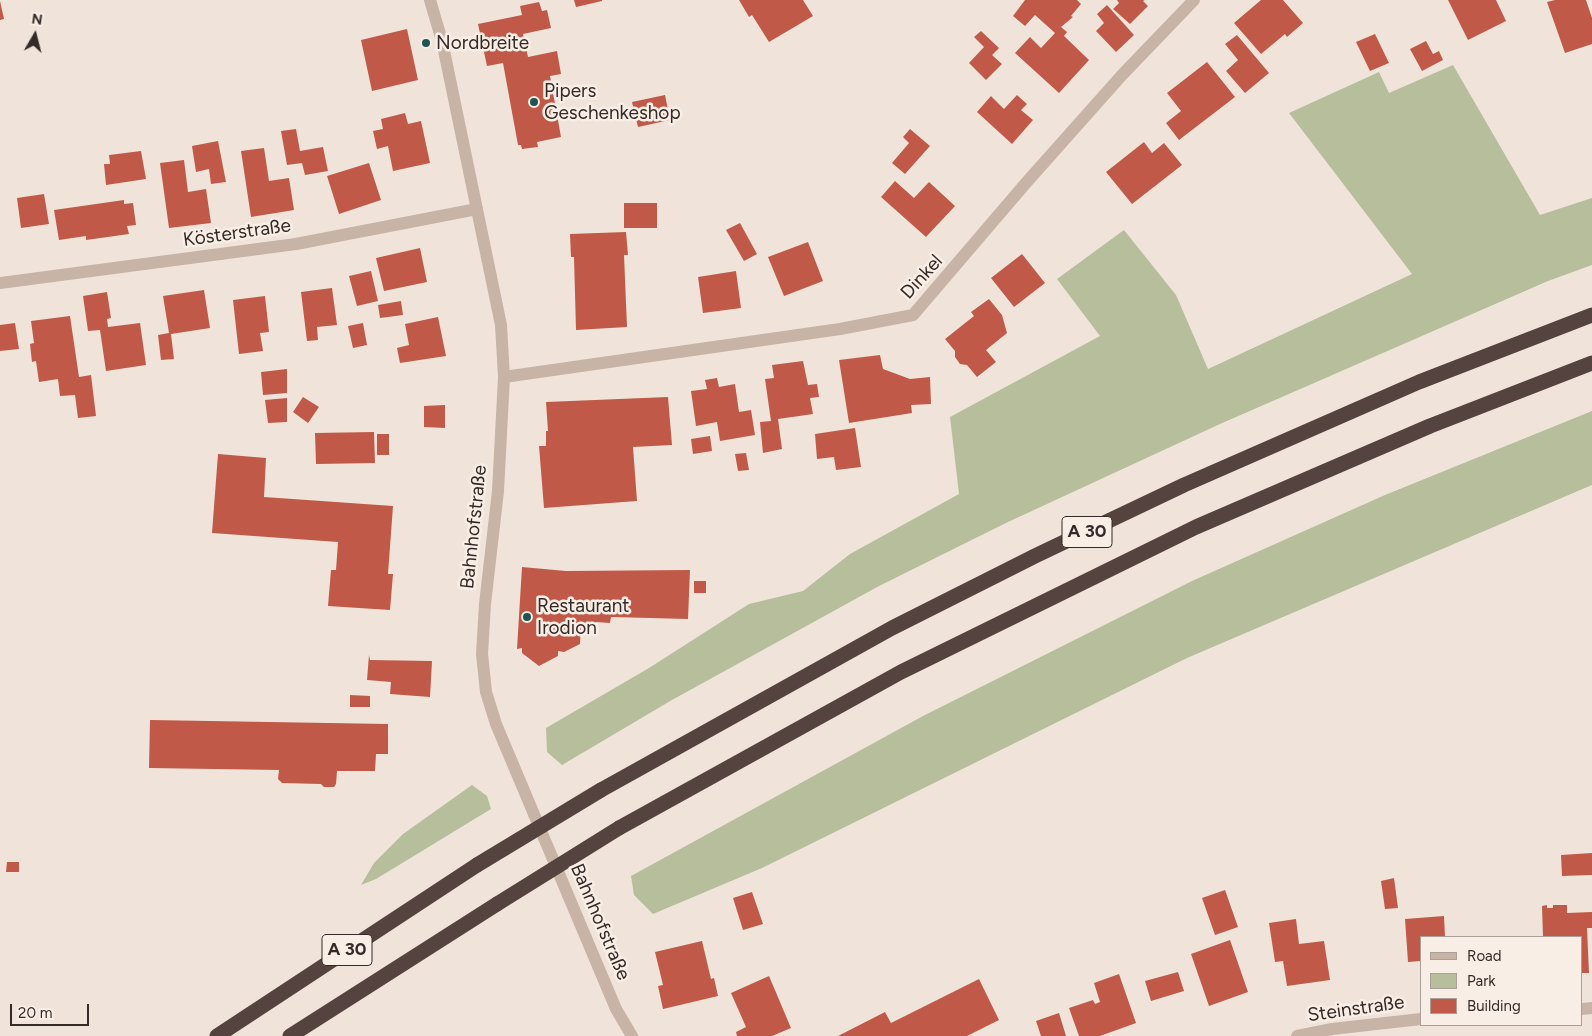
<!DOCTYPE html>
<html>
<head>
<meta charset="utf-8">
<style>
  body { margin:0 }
  #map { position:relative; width:1592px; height:1036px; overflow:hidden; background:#f0e4da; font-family:Figtree,sans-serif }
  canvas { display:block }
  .legend { position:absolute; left:1420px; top:936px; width:162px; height:90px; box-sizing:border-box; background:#f8eee6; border:1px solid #aaa09a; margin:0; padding:6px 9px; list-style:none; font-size:15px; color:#342a27 }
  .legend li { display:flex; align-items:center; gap:10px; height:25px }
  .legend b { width:25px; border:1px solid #aaa09a }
  .north { position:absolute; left:10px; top:10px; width:50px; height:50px; -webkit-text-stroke:4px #f8eee6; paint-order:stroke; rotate:8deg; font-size:14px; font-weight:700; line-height:20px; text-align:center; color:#342a27 }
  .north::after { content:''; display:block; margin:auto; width:18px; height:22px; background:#342a27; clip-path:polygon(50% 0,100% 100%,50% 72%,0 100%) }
  .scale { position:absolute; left:10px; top:1004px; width:79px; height:22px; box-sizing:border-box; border:2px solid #342a27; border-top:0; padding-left:6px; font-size:15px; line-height:18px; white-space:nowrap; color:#342a27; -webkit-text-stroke:4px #f8eee6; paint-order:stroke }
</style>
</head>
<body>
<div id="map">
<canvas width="1592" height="1036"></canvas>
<ul class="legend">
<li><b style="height:6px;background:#c8b3a7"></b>Road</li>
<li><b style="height:14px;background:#b6be9b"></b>Park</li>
<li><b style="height:14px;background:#c05948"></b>Building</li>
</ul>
<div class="north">N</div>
<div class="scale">20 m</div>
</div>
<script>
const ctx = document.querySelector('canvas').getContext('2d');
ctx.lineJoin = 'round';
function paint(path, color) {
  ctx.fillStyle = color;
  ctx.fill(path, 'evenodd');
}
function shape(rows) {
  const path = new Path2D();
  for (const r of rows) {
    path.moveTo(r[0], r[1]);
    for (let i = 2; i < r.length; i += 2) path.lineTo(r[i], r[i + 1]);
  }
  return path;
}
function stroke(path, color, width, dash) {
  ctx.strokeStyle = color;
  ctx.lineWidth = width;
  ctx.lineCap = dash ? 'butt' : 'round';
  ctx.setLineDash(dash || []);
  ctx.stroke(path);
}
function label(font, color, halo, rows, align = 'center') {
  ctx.font = font + ' Figtree,sans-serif';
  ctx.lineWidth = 5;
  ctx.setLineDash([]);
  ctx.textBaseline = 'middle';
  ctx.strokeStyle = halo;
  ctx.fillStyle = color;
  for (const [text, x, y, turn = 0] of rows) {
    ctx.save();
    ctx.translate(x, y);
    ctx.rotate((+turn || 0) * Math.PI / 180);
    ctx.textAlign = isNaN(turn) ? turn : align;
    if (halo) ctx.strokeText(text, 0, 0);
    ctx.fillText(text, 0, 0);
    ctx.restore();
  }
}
paint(shape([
  [1453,65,1540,215,1592,198,1592,265,1548,281,1220,424,1008,522,879,586,672,700,562,765,547,752,546,728,649,668,749,604,803,591,850,554,959,494,950,417,1100,336,1057,279,1124,230,1176,295,1208,369,1412,274,1289,113,1379,72,1389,93],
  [1592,411,1592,485,1187,658,762,868,653,914,634,895,631,876,923,716,1192,581,1385,495],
  [472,785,487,796,491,809,376,879,361,885,374,863,403,834]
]), '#b6be9b');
paint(shape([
  [574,0,602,0,602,1,576,7],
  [739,0,803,0,813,16,769,42,752,15,749,17],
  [1025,0,1077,0,1081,4,1071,16,1073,17,1061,27,1067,32,1064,36,1089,60,1059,93,1015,53,1030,37,1041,48,1055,33,1035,15,1025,26,1013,16],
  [1117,0,1145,0,1143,1,1148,6,1130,24,1113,9,1119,3],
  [1261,0,1283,0,1303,23,1287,37,1285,34,1261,54,1234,23],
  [1448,0,1496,0,1506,21,1468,40],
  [1555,0,1586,0,1592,18,1592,44,1565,53,1547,2],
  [0,1,4,19,0,20],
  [539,2,542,11,547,10,551,28,523,34,528,57,557,51,561,74,550,76,561,137,537,142,538,147,522,149,521,145,518,145,503,63,487,66,478,24,522,15,520,6],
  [1107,5,1134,35,1116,52,1096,31,1104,23,1097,14],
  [407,29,418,80,372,91,361,40],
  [981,31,999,48,992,55,1002,64,986,80,969,63,984,47,974,37],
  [1375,34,1389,63,1370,71,1356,42],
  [1237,35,1269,73,1245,93,1226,71,1238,60,1225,44],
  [1426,41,1433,54,1439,51,1443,60,1422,71,1410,49],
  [1207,62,1235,97,1179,140,1166,123,1181,111,1167,93],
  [665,95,670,120,638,127,632,102],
  [1017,95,1027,104,1021,110,1033,120,1012,144,977,112,991,96,1004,109],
  [405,113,408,124,421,121,430,163,393,171,388,146,377,149,373,131,383,129,381,119],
  [296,129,300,151,323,147,328,171,305,175,302,163,287,165,281,131],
  [910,129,930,146,905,174,892,163,909,143,903,137],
  [218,141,226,182,211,184,209,169,196,172,192,146],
  [1144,142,1152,153,1164,143,1182,165,1132,204,1106,172],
  [264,148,269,181,289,178,294,210,251,217,241,151],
  [141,151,146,179,106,185,104,164,110,164,109,155],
  [184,160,188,192,206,189,211,223,169,228,160,163],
  [369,163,381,200,339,214,327,176],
  [895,181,914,198,929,182,955,206,926,237,881,197],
  [44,194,49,224,21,228,17,198],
  [124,200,124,204,133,203,136,225,127,226,129,234,86,240,86,236,59,240,54,210],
  [624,203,657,203,657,228,624,228],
  [740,223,757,254,744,261,726,230],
  [626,232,628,255,624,255,627,327,576,330,574,257,571,257,570,234],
  [808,242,823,281,784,296,768,257],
  [420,248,427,282,384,291,376,258],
  [1022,254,1045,283,1014,307,991,278],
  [371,271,378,301,357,306,349,276],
  [736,271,741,308,703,313,698,277],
  [332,288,337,325,317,327,318,340,307,341,301,292],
  [204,290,210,328,171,334,174,359,161,360,158,335,169,333,163,296],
  [107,292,111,318,107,319,108,327,140,323,146,365,106,371,100,330,88,331,83,296],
  [265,296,269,332,260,333,263,351,239,354,233,300],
  [989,299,1002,315,1007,333,986,350,996,362,977,377,967,365,960,364,955,357,955,351,945,339,974,316,971,312],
  [401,301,403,315,380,318,378,305],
  [70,316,79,377,91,375,96,416,78,418,75,395,60,396,58,379,39,382,36,361,32,362,30,344,34,343,31,321],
  [438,317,446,356,400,363,397,348,409,345,405,324],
  [15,323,19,349,0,351,0,325],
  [363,323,367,345,353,348,348,326],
  [880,355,883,369,910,379,930,377,931,404,911,405,912,413,849,423,839,360],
  [803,361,808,385,817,384,819,397,810,398,813,414,778,419,782,449,763,453,760,422,771,421,765,379,774,378,772,365],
  [287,369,287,393,263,395,261,372],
  [717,378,719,387,735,384,739,412,751,410,755,435,720,441,717,422,696,426,691,391,707,389,705,380],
  [303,397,319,407,308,423,293,412],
  [668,397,672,445,633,447,637,501,544,508,539,446,546,446,546,431,548,431,546,402],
  [287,398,287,422,268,423,265,400],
  [445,405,445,428,424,427,424,406],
  [855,428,861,467,836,470,834,457,817,459,815,434],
  [374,432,375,463,316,464,315,433],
  [377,434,389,434,389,455,377,455],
  [710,436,712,451,693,454,691,439],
  [746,453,749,470,738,471,735,454],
  [218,454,266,458,264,497,393,506,388,574,393,574,390,610,328,606,331,570,336,570,338,542,212,533],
  [522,567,566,571,690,570,688,619,611,617,610,623,596,622,596,626,581,626,580,644,564,652,558,651,558,656,539,666,522,653,522,648,517,649],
  [694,581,706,581,706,593,694,593],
  [369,655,370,660,432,661,430,697,390,694,391,682,367,680],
  [350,695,370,696,370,707,350,707],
  [150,720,388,724,388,754,376,754,375,771,337,771,336,784,334,787,324,787,321,784,282,783,278,779,279,770,149,768],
  [1592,853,1592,875,1562,876,1561,855],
  [7,862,19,862,19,872,6,872],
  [1394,878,1398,908,1385,909,1381,881],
  [1225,890,1238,927,1215,935,1202,898],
  [752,892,763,924,743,930,733,898],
  [1547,905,1547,908,1553,908,1553,905,1567,905,1567,913,1592,912,1592,928,1587,928,1589,973,1581,973,1581,937,1543,937,1542,906],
  [1444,916,1445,937,1421,937,1421,961,1408,962,1405,919],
  [1296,919,1299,944,1324,941,1330,980,1287,986,1283,961,1275,962,1269,923],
  [1230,940,1248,992,1209,1006,1191,954],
  [702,941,711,979,714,978,718,996,663,1009,658,986,663,985,655,952],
  [1178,972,1184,991,1151,1001,1145,981],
  [1119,974,1136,1023,1100,1036,1079,1036,1069,1008,1093,1000,1095,1004,1100,1002,1094,983],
  [769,976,791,1028,772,1036,737,1036,736,1032,746,1027,731,993],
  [979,979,999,1020,967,1036,838,1036,885,1012,891,1023],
  [1059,1013,1066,1036,1041,1036,1036,1021]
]), '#c05948');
stroke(shape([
  [0,283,296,244,477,209],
  [504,377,840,329,913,315,1025,184,1122,75,1194,0],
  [1581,1009,1592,1008],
  [1297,1036,1332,1029,1421,1019]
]), '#c8b3a7', 12);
stroke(shape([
  [430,0,442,41,501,325,504,377,498,491,485,604,482,654,486,692,496,724,616,1009,632,1036]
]), '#c8b3a7', 12);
stroke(shape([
  [601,790,892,628,1037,555,1184,485,1419,382,1592,315],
  [619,828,901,672,1196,527,1430,426,1592,363],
  [217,1036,477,865],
  [290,1036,497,904]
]), '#55433f', 15);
stroke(shape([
  [477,865,601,790],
  [497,904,619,828]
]), '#55433f', 15);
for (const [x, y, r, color] of [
  [426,43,5,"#1f5452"],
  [534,102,5,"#1f5452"],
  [527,617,5,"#1f5452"]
]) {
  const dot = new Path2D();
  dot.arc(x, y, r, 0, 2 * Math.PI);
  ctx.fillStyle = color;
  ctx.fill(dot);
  stroke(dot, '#f8eee6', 2);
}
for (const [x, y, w] of [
  [1087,532,50],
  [347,950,50]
]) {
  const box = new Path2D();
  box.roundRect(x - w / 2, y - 15.5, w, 31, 4);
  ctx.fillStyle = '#f8eee6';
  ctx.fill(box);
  stroke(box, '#342a27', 1);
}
label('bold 18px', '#342a27', null, [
  ["A 30",1087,532],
  ["A 30",347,950]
]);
label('19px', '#342a27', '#f8eee6', [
  ["Nordbreite",436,43],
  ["Pipers",544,91],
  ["Geschenkeshop",544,113],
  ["Restaurant",537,606],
  ["Irodion",537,628]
], 'left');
label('19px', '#342a27', '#f8eee6', [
  ["Kösterstraße",237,233,-8],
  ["Dinkel",922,277,-48],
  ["Bahnhofstraße",474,527,-84],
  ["Bahnhofstraße",600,922,67],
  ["Steinstraße",1356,1009,-8]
]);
</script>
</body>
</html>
